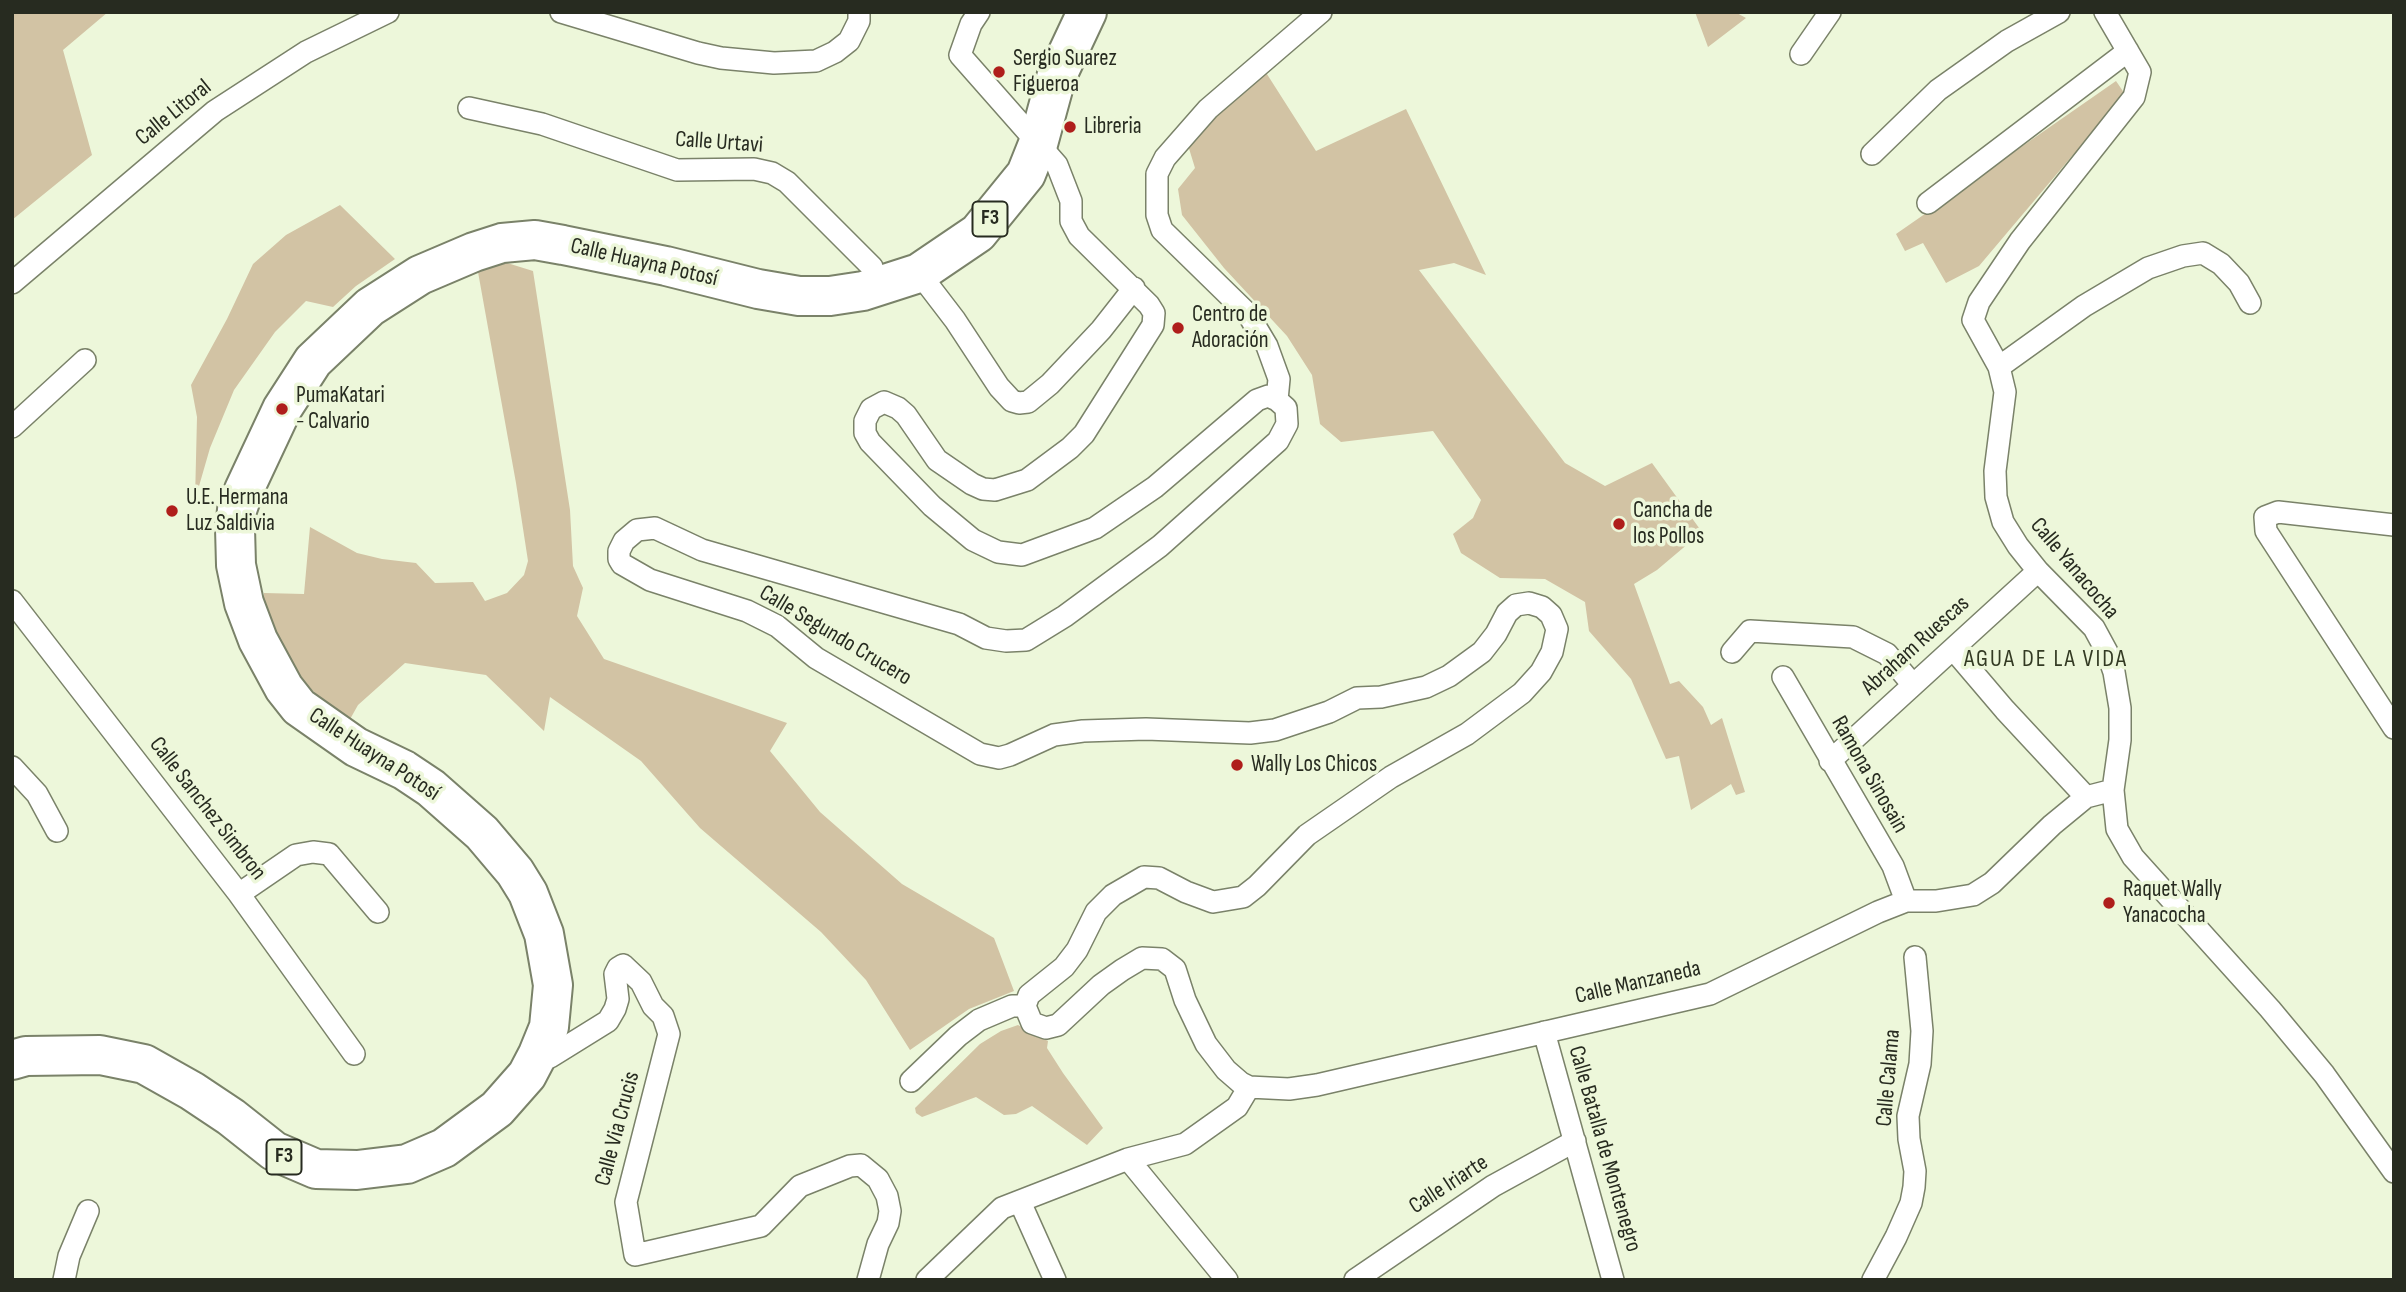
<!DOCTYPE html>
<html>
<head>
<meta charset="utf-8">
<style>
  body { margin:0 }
  #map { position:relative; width:2406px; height:1292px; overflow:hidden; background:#edf7da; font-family:"Sofia Sans Condensed",sans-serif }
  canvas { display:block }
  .frame { position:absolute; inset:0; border:14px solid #272b20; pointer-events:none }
</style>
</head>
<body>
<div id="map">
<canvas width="2406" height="1292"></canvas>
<div class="frame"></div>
</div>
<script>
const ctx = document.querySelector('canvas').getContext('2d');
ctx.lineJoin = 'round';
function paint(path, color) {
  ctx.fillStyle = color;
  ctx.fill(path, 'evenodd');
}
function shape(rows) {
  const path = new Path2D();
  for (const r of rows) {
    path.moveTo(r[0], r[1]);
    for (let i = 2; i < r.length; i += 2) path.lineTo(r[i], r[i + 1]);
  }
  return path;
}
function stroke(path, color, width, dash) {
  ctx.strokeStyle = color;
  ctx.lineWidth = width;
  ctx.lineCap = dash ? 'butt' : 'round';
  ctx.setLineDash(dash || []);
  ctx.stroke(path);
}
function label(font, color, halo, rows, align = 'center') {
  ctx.font = font + ' "Sofia Sans Condensed",sans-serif';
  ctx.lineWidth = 7;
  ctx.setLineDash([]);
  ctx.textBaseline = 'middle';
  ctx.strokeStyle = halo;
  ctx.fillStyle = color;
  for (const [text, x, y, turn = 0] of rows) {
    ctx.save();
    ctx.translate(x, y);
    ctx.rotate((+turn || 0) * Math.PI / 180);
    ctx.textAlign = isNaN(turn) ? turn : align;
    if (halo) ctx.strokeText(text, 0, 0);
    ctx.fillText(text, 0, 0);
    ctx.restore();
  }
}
paint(shape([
  [12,12,108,12,63,50,92,155,12,220],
  [1695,12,1735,12,1746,18,1708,47],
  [1265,71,1316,151,1406,109,1486,275,1454,263,1419,270,1565,463,1605,486,1652,463,1702,532,1657,570,1634,584,1670,684,1679,681,1703,707,1711,725,1722,718,1745,792,1736,795,1731,784,1691,810,1679,756,1666,759,1631,679,1589,631,1585,602,1545,579,1500,578,1461,553,1453,534,1473,518,1481,500,1433,431,1341,442,1320,424,1312,375,1287,336,1224,268,1182,215,1178,189,1195,168,1187,142],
  [2116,81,2129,100,2072,156,1979,266,1946,283,1923,243,1905,251,1896,234],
  [340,205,395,259,356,286,333,307,306,301,275,332,234,390,210,448,195,500,197,417,191,385,227,319,253,264,286,235],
  [504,262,533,271,570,510,573,566,583,588,577,616,604,659,787,723,770,751,820,812,902,884,994,938,1014,991,969,1009,910,1050,866,980,821,932,700,828,641,761,550,697,544,731,486,675,405,663,358,705,349,721,329,707,300,678,282,646,264,604,264,593,304,594,310,527,357,553,382,559,416,563,435,583,473,582,485,601,507,593,524,575,528,561,516,483,478,272],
  [1018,1025,1048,1041,1047,1048,1063,1073,1103,1128,1087,1145,1032,1106,1016,1114,1004,1115,976,1097,922,1117,916,1113,915,1108,980,1044,1001,1031]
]), '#d2c3a4');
const street = shape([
  [561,12,698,53,721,58,774,63,816,61,835,52,849,41,859,21,859,12],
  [979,12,971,24,960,55,1057,165,1071,201,1071,221,1079,236,1149,305,1154,313,1153,325,1084,434,1070,448,1027,480,995,490,983,489,972,484,937,460,906,415,898,408,884,402,871,409,865,421,865,433,870,442,932,506,973,540,998,552,1022,555,1095,528,1155,487,1257,400,1268,396,1277,400,1286,408,1287,424,1278,441,1160,546,1065,616,1026,640,1006,641,986,638,959,624,702,550,655,528,637,530,624,541,619,551,619,559,622,564,650,580,747,611,777,626,816,658,980,754,999,758,1010,755,1054,735,1083,731,1146,729,1250,733,1275,730,1329,712,1357,698,1381,697,1426,687,1449,676,1482,652,1496,634,1507,613,1516,605,1529,603,1542,607,1551,615,1557,629,1552,652,1541,672,1522,693,1467,734,1391,777,1307,835,1257,886,1243,897,1213,902,1186,892,1159,878,1144,877,1113,895,1096,912,1077,950,1064,967,1029,995,1025,1006,1032,1023,1046,1028,1058,1025,1101,985,1122,970,1142,958,1162,959,1175,969,1185,1000,1206,1044,1226,1070,1241,1083,1249,1087,1289,1089,1317,1085,1710,994,1878,912,1906,901,1936,901,1973,895,1992,883,2052,825,2086,797,2113,790],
  [2105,12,2140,72,2134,97,2020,241,1979,302,1973,320,1999,367,2005,392,1995,471,1996,497,2003,522,2018,546,2038,571,2094,628,2107,652,2114,672,2120,708,2120,740,2113,790,2117,829,2133,857,2270,1009,2324,1074,2394,1172],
  [1801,54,1830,12],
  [469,108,542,124,677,170,754,169,772,173,787,182,872,267,877,287],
  [1872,154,1938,90,2007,41,2059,12],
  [1928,203,2128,51],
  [919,273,955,320,999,387,1012,401,1019,403,1028,402,1050,384,1101,330,1134,288],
  [12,283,215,111,306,52,388,12],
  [1999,367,2084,306,2148,268,2183,256,2203,253,2221,264,2239,283,2250,303],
  [1277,400,1279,379,1267,346,1248,314,1162,230,1157,215,1157,174,1165,158,1208,109,1321,12],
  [12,427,85,360],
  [2394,525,2278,512,2265,517,2266,531,2394,728],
  [12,601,239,894,354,1054],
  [1953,649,2005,710,2086,797],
  [1732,652,1750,631,1853,637,1887,654,1913,685],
  [1783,677,1893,866,1906,901],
  [1830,761,2038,571],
  [12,767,37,794,57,831],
  [239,894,296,855,313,852,329,854,378,912],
  [1544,1032,1613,1280],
  [538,1054,550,1057,608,1021,615,1009,618,999,615,974,618,968,623,965,641,982,653,1006,663,1016,669,1034,626,1202,635,1255,761,1226,800,1186,850,1166,861,1165,878,1179,887,1196,890,1211,888,1223,878,1244,868,1280],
  [911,1081,958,1036,979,1020,1012,1006,1025,1006],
  [1128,1159,1227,1280],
  [1020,1202,1055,1280],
  [64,1280,69,1256,88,1211],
  [927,1280,1002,1208,1128,1159,1185,1144,1237,1107,1249,1087],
  [1355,1280,1493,1186,1575,1141],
  [1873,1280,1896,1237,1911,1203,1914,1187,1915,1171,1909,1139,1908,1116,1920,1064,1922,1031,1915,957]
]);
const highway = shape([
  [12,1060,26,1056,100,1055,144,1064,192,1091,231,1117,274,1151,316,1169,357,1170,407,1164,444,1148,497,1109,527,1075,538,1054,549,1027,553,985,544,934,528,893,515,872,482,833,431,788,404,770,356,747,299,707,284,688,258,640,244,603,236,565,235,528,237,510,244,490,282,409,313,361,370,307,420,275,474,252,502,243,535,240,563,245,666,266,758,289,799,296,830,296,863,291,919,273,978,233,1026,174,1038,144,1056,78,1087,12]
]);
stroke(street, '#7a8269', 24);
stroke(highway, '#7a8269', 42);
stroke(street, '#fff', 21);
stroke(highway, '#fff', 38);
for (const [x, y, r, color] of [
  [999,72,7,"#af1e1b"],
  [1070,127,7,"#af1e1b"],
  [1178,328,7,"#af1e1b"],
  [282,409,7,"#af1e1b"],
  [172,511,7,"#af1e1b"],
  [1619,524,7,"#af1e1b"],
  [1237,765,7,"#af1e1b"],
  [2109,903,7,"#af1e1b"]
]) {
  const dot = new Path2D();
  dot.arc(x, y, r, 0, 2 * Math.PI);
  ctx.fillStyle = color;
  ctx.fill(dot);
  stroke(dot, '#edf7da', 2.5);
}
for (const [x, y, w] of [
  [990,219,35],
  [284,1157,35]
]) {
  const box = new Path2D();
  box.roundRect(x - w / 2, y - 17.5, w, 35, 5);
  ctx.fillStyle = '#edf7da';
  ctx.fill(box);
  stroke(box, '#272b20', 2);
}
label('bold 21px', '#272b20', null, [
  ["F3",990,219],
  ["F3",284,1157]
]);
label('23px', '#272b20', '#edf7da', [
  ["Sergio Suarez",1013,59],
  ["Figueroa",1013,85],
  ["Libreria",1084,127],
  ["Centro de",1192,315],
  ["Adoración",1192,341],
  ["PumaKatari",296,396],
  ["- Calvario",296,422],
  ["U.E. Hermana",186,498],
  ["Luz Saldivia",186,524],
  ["Cancha de",1633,511],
  ["los Pollos",1633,537],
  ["Wally Los Chicos",1251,765],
  ["Raquet Wally",2123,890],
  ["Yanacocha",2123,916]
], 'left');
label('23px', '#272b20', '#edf7da', [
  ["Calle Litoral",174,113,-39],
  ["Calle Urtavi",719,143,4],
  ["Calle Huayna Potosí",644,263,13],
  ["Calle Yanacocha",2074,569,50],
  ["Calle Segundo Crucero",835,636,31],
  ["Abraham Ruescas",1916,646,-42],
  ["Calle Huayna Potosí",374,755,33],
  ["Ramona Sinosain",1869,775,60],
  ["Calle Sanchez Simbron",207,809,52],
  ["Calle Manzaneda",1638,983,-13],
  ["Calle Calama",1889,1078,-85],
  ["Calle Via Crucis",618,1129,-75],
  ["Calle Batalla de Montenegro",1604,1149,74],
  ["Calle Iriarte",1449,1185,-33]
]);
ctx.letterSpacing = '2px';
label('24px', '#333a23', '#edf7da', [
  ["AGUA DE LA VIDA",2046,660]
]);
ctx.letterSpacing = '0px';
</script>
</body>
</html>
